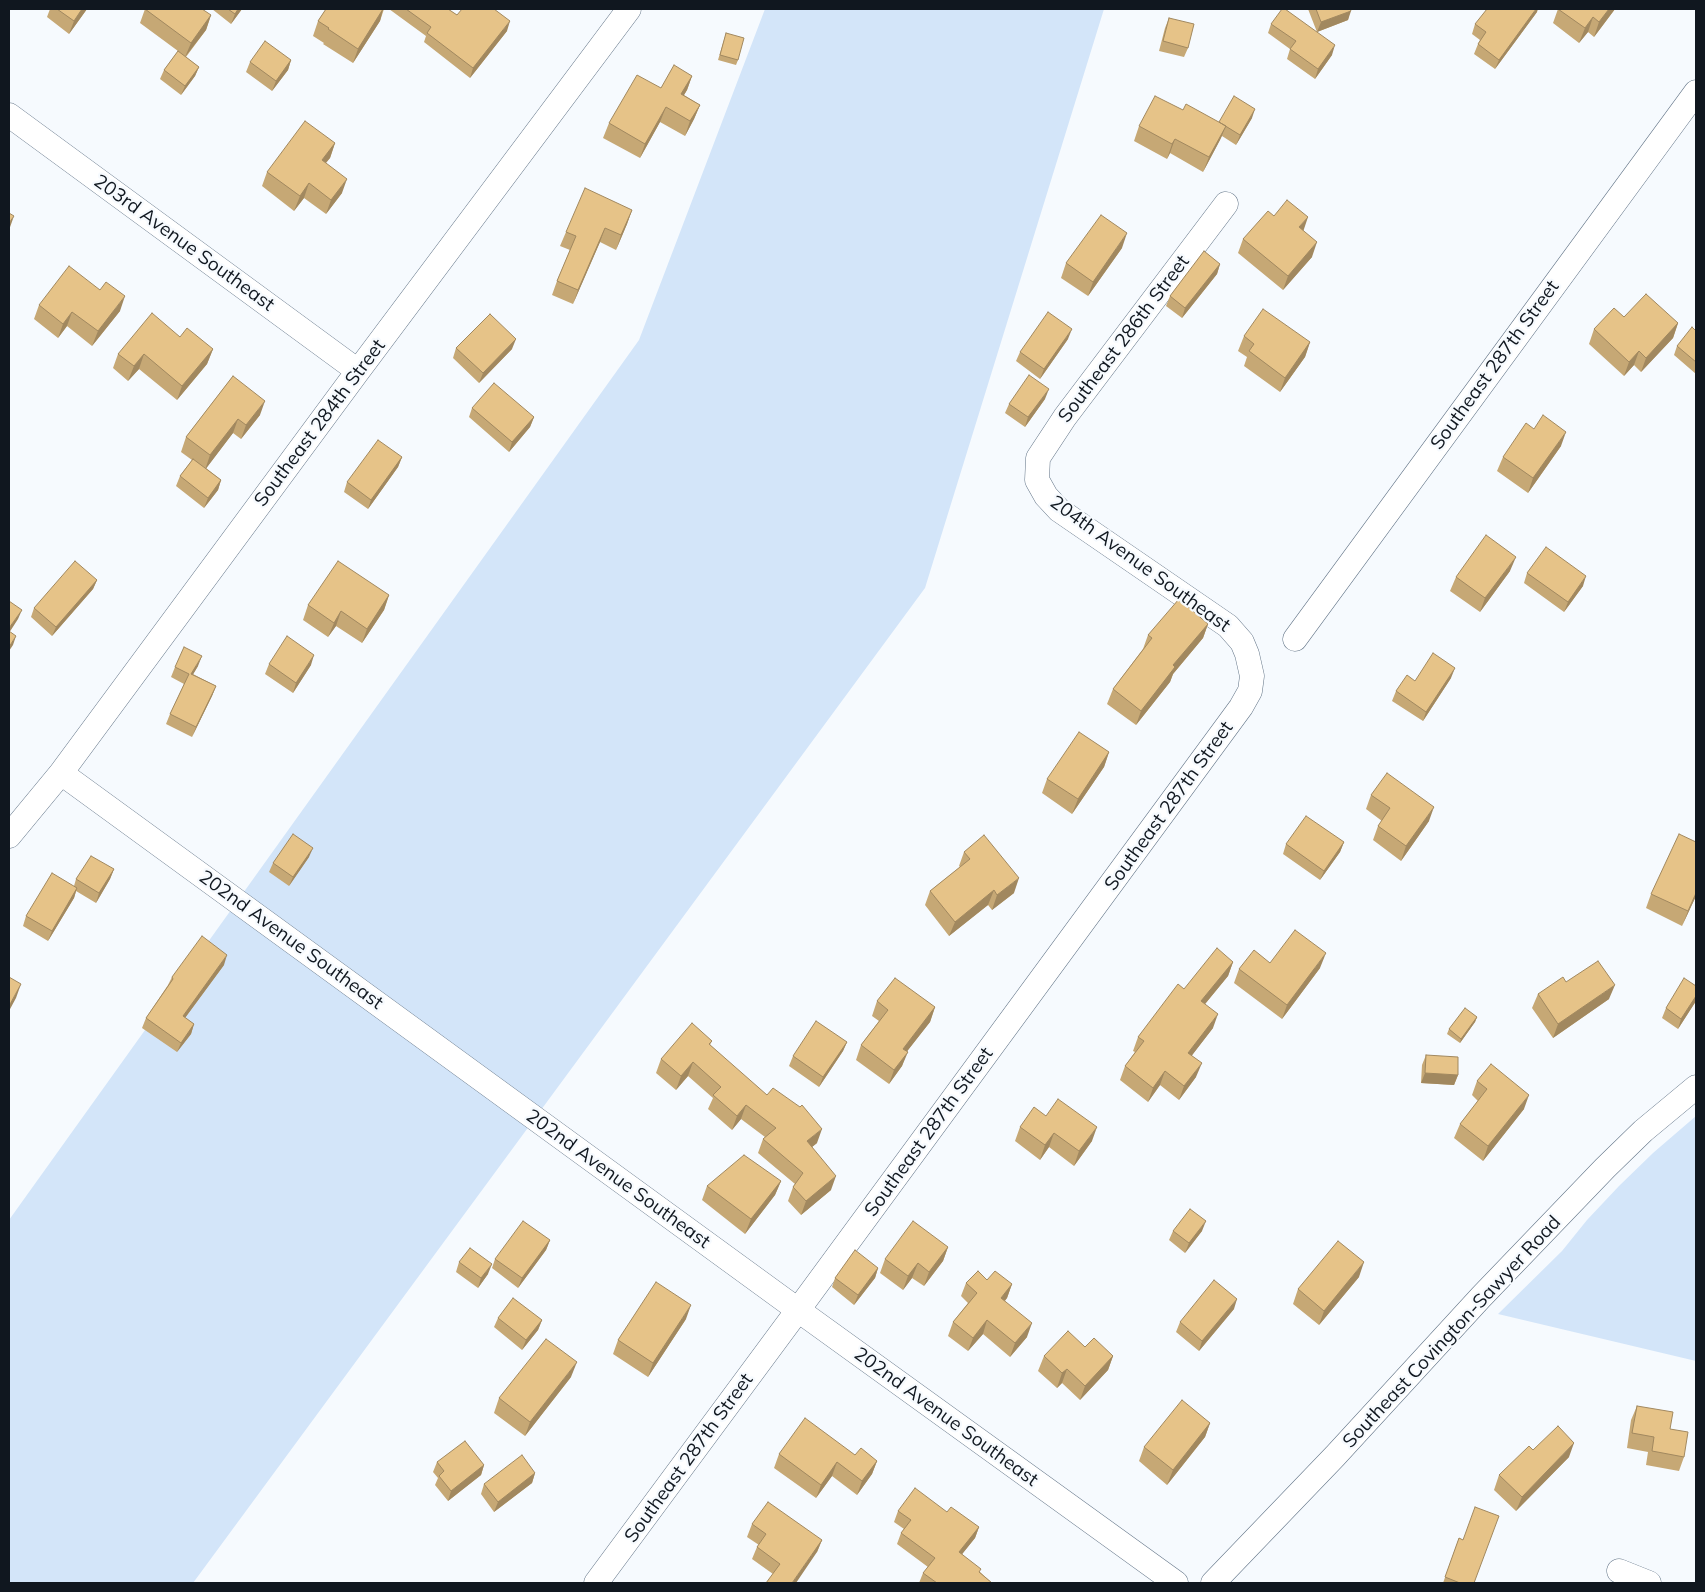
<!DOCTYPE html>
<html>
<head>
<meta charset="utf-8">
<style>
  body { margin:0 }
  #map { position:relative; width:1705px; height:1592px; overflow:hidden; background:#f6fafe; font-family:Mulish,sans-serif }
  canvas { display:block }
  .frame { position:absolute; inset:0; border:10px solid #10171f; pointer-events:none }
</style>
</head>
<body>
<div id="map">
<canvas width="1705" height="1592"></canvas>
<div class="frame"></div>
</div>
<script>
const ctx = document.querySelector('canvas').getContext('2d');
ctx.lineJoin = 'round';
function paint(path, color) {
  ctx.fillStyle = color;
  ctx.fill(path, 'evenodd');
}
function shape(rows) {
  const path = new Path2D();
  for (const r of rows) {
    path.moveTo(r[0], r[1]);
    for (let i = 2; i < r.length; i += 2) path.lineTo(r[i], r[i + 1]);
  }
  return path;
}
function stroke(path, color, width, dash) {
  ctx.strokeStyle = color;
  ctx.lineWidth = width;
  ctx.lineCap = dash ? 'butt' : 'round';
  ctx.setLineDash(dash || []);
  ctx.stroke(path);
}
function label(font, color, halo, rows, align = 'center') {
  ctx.font = font + ' Mulish,sans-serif';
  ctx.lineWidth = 4.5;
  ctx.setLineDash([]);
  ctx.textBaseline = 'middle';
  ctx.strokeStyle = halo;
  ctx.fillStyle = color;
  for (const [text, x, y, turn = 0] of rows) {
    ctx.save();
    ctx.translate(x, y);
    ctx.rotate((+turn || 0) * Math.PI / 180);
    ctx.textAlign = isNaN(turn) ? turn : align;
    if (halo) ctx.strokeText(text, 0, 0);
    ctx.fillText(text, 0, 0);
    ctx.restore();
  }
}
paint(shape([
  [765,9,1104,9,925,588,193,1583,9,1583,9,1220,639,340],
  [1696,1116,1696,1361,1498,1314,1562,1251,1587,1220,1619,1186,1653,1153]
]), '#d3e5f9');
const minor = shape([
  [9,115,358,371],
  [1295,639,1696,92],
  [61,773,798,1310,1176,1583],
  [9,836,61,773,358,371,629,9],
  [1619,1571,1649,1583],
  [596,1583,798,1310,1241,707,1250,691,1252,676,1247,654,1242,642,1228,626,1059,510,1046,496,1037,480,1038,458,1065,417,1226,204],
  [1213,1583,1335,1456,1481,1297,1605,1168,1643,1131,1696,1087]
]);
stroke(minor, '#627487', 25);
stroke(minor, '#fff', 24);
paint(shape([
  [50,9,87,9,69,34,47,17],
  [145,9,211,15,206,30,186,57,199,67,195,76,181,95,160,79,164,70,178,51,140,23],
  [212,9,242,9,231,24],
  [326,9,384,9,380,21,353,63,323,44,324,43,313,36,318,21],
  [389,9,448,9,457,15,507,31,470,78,424,42,426,36],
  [1308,9,1350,9,1348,20,1317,32],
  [1558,9,1615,9,1594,37,1588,32,1579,43,1553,23],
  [1537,12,1495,69,1474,54,1478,44,1480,40,1472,34,1475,24],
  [1169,18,1188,48,1184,57,1159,51,1165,28],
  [1271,24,1332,55,1315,79,1287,59,1290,49,1268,33],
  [726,33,738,60,736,65,718,60],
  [291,60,288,70,272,91,246,72,250,62],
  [692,76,687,90,684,95,700,105,694,119,685,136,660,122,640,158,603,138,609,123,661,88],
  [1183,110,1219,122,1252,118,1236,145,1222,136,1203,172,1170,153,1167,159,1134,141,1139,126],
  [335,143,330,158,326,163,342,193,326,214,304,198,294,211,262,186,267,172],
  [632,210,627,224,616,250,600,242,573,304,552,295,557,281,570,250,560,246,566,232],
  [1274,216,1303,231,1312,257,1283,290,1238,253,1243,239],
  [1122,248,1088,296,1061,278,1066,263],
  [1220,264,1217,274,1182,318,1166,306,1170,296],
  [39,305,120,311,92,346,67,326,58,338,34,319],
  [1624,317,1678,323,1673,338,1641,372,1634,365,1624,376,1589,344,1594,329],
  [1696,331,1696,374,1674,355,1677,346],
  [1244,336,1310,342,1305,357,1280,392,1244,366,1247,357,1238,351],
  [180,337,213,349,207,364,177,400,139,369,128,381,113,368,118,354],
  [1068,339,1040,379,1016,361,1020,352],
  [456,348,512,349,479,383,453,358],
  [233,376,260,415,241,439,233,433,206,468,221,480,218,490,204,508,176,486,180,476,192,460,181,452,186,437],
  [1045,399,1025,427,1005,413,1009,404],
  [472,408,534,417,530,427,509,452,469,417],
  [1534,429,1561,446,1528,493,1497,471,1503,457],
  [402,457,398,467,368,509,344,492,347,482],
  [1510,571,1480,612,1450,591,1456,577],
  [1527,573,1583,586,1564,612,1524,583],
  [97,580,93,589,52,636,31,617,34,608],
  [389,595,384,610,362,643,336,626,328,637,303,620,308,605],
  [1208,624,1203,638,1173,674,1170,682,1136,725,1107,704,1113,689,1143,649,1148,635],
  [269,664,311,665,293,693,265,674],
  [198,666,193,674,216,686,212,696,192,737,166,724,170,714,184,684,171,677,175,667],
  [1451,678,1423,721,1392,701,1396,691,1415,681],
  [1109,752,1104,767,1072,814,1042,793,1047,779],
  [1371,795,1429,821,1401,861,1373,840,1378,826,1382,821,1366,809],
  [1344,842,1340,852,1320,880,1283,854,1286,844],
  [964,852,1014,893,992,910,988,905,949,936,925,905,930,891,960,867,959,866],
  [309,857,289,886,269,872,273,863],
  [114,869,110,879,96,903,76,891,74,898,48,941,23,926,26,916,74,886,76,879],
  [1651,894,1696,896,1682,926,1646,908],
  [1233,962,1228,976,1205,1004,1213,1028,1192,1055,1196,1077,1179,1100,1160,1085,1148,1102,1120,1080,1125,1066,1135,1052,1133,1051,1138,1037,1184,989],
  [224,965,185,1018,194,1024,191,1034,177,1052,142,1028,146,1018,168,985,172,977],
  [1320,968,1282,1019,1234,983,1239,969],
  [1566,982,1609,999,1553,1038,1532,1008,1538,994],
  [1696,986,1696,1001,1678,1029,1662,1018,1666,1008],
  [877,1001,935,1007,930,1022,907,1051,902,1066,889,1084,856,1060,861,1045,879,1021,872,1016],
  [1477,1017,1475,1022,1460,1043,1447,1034,1449,1029],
  [712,1041,710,1045,817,1143,812,1147,831,1190,801,1215,788,1201,793,1187,795,1184,758,1153,763,1139,765,1137,741,1119,732,1130,708,1109,713,1098,688,1076,676,1090,656,1073,661,1059],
  [847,1042,843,1051,819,1087,789,1066,793,1056],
  [1426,1055,1458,1075,1454,1085,1421,1083,1422,1065],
  [1477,1081,1524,1109,1483,1161,1454,1138,1460,1124,1478,1101,1472,1095],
  [1046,1116,1092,1141,1074,1166,1049,1147,1040,1160,1015,1141,1020,1127],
  [781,1181,775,1195,745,1234,702,1200,707,1186],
  [1173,1231,1202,1231,1185,1253,1169,1240],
  [550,1240,546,1250,518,1288,492,1268,495,1259],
  [948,1247,943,1261,924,1286,912,1278,903,1290,880,1273,885,1259],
  [459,1262,488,1274,478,1288,456,1272],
  [878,1268,875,1278,854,1305,832,1287,835,1278],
  [1359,1277,1319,1325,1293,1304,1298,1289],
  [987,1280,1012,1284,1007,1298,1005,1301,1027,1337,1010,1357,983,1334,968,1351,948,1336,953,1322,968,1303,961,1296,966,1283],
  [1234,1309,1199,1351,1176,1332,1180,1322],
  [498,1318,542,1320,538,1330,522,1350,494,1327],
  [686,1319,648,1377,613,1354,618,1340],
  [1085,1347,1113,1356,1108,1370,1080,1400,1062,1383,1057,1388,1038,1371,1044,1356],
  [571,1377,525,1436,494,1413,499,1398],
  [1637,1406,1670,1429,1684,1457,1679,1471,1646,1465,1648,1452,1627,1448,1631,1420],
  [1210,1423,1205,1437,1167,1485,1139,1461,1144,1447],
  [1533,1450,1569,1457,1516,1511,1494,1490,1499,1475],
  [779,1454,855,1455,877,1461,872,1474,857,1495,832,1476,816,1498,774,1468],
  [437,1462,484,1465,481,1475,448,1501,435,1485,438,1478,433,1472],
  [535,1473,532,1483,494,1512,481,1494,484,1484],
  [898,1511,947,1512,979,1527,975,1538,962,1554,980,1572,992,1583,919,1583,923,1573,928,1567,897,1544,901,1533,904,1529,894,1522],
  [752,1524,822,1540,817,1552,773,1574,752,1559,757,1547,759,1545,747,1537],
  [1459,1538,1463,1540,1474,1583,1443,1583]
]), '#c6a875');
paint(shape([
  [82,9,87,9,69,34,74,21],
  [238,9,242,9,231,24,235,14],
  [383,9,380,21,353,63,358,49],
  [1536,9,1538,9,1537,12,1495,69,1499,60],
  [1609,9,1615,9,1594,37,1599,22],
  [1351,11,1348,20,1317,32,1321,22],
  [211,15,206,30,185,57,191,43],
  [1593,17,1588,32,1579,43,1585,28],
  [510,21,507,31,470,78,473,68],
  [1335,45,1332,55,1315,79,1318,69],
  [291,60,288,70,272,91,276,81],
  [199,67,195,76,181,95,185,86],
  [692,76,687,90,676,108,681,94],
  [700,105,694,119,685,136,690,121],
  [666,107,660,122,640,158,645,144],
  [1255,109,1252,118,1236,145,1240,135],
  [1226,126,1220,140,1203,172,1209,157],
  [1175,139,1170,153,1167,159,1172,144],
  [335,143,330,158,316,174,322,160],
  [347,179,342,193,326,214,331,200],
  [309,183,304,198,294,211,300,196],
  [632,210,627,224,616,250,621,235],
  [14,216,9,230,9,223],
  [1308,217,1303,232,1299,227],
  [605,228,600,242,573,304,578,290],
  [1127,233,1122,248,1088,296,1093,282],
  [1317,242,1312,257,1283,290,1288,276],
  [1220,264,1217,274,1182,318,1185,308],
  [125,296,120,311,92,346,98,331],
  [72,312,67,326,58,338,63,324],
  [1678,323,1673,338,1641,372,1646,358],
  [1072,329,1068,339,1040,379,1044,369],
  [516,339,512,349,479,383,483,373],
  [1310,342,1305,357,1280,392,1285,378],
  [213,349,207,364,177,400,182,386],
  [1639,351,1634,365,1624,376,1629,362],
  [144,354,139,369,128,381,134,366],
  [1049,389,1045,399,1025,427,1028,417],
  [265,401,260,415,241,439,246,425],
  [534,417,530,427,509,452,512,442],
  [238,419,233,433,205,470,210,455],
  [1566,432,1561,446,1528,493,1533,478],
  [402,457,398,467,368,509,371,500],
  [221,480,218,490,204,508,208,498],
  [1516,557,1510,571,1480,612,1485,598],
  [1586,576,1583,586,1564,612,1568,602],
  [97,580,93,589,52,636,56,627],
  [389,595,384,610,362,643,367,629],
  [22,610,18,619,9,633,9,628],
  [341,611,336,626,328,637,334,623],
  [1208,624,1203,638,1173,674,1170,682,1136,725,1141,711,1173,665],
  [16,636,13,645,9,651,9,647],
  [314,655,311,665,293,693,296,683],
  [202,656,198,666,188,683,191,674],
  [1455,668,1451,678,1423,721,1426,712],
  [216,686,212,696,192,737,196,727],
  [1109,752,1104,767,1072,814,1078,799],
  [1434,807,1429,821,1401,861,1406,846],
  [1344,842,1340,852,1320,880,1324,871],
  [313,848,309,857,289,886,293,877],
  [114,869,110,879,96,903,99,893],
  [1019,878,1014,893,992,910,997,895],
  [77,888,74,898,48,941,52,931],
  [994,890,988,905,949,936,955,922],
  [1696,893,1696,896,1682,926,1688,911],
  [1326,953,1320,968,1282,1019,1287,1005],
  [227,955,224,965,179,1026,183,1016],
  [1233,962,1228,976,1196,1015,1201,1001],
  [21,984,16,998,9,1011,9,1006],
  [1615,985,1609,999,1553,1038,1558,1024],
  [1696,996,1696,1001,1678,1029,1681,1019],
  [935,1007,930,1022,898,1063,903,1049],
  [1218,1014,1213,1028,1183,1067,1188,1053],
  [1477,1017,1475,1022,1460,1043,1461,1039],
  [194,1024,191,1034,177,1052,181,1043],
  [847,1042,843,1051,819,1087,823,1077],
  [908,1052,902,1066,889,1084,894,1070],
  [693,1062,688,1076,676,1090,681,1076],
  [1202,1063,1196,1077,1179,1100,1184,1086],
  [1165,1071,1160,1085,1148,1102,1153,1088],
  [1425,1073,1458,1075,1454,1085,1421,1083],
  [1529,1095,1524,1109,1483,1161,1488,1146],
  [746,1105,741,1119,732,1130,737,1116],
  [1097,1127,1092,1141,1074,1166,1079,1151],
  [822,1129,817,1143,802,1155,807,1141],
  [1054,1133,1049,1147,1040,1160,1045,1145],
  [836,1176,831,1190,801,1215,806,1201],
  [781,1181,775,1195,745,1234,751,1219],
  [1206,1221,1202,1231,1185,1253,1189,1243],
  [550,1240,546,1250,518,1288,522,1278],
  [948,1247,943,1261,924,1286,929,1272],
  [1364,1262,1359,1277,1319,1325,1324,1311],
  [918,1263,912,1278,903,1290,908,1276],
  [492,1264,488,1274,478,1288,481,1278],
  [878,1268,875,1278,854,1305,858,1295],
  [1012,1284,1007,1298,996,1311,1001,1298],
  [1237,1299,1234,1309,1199,1351,1202,1341],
  [691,1305,686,1319,648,1377,653,1363],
  [542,1320,538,1330,522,1350,526,1340],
  [987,1320,983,1334,968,1351,973,1338],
  [1032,1323,1027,1337,1010,1357,1015,1343],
  [1113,1356,1108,1370,1080,1400,1085,1386],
  [577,1362,571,1377,525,1436,530,1422],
  [1067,1369,1062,1383,1057,1388,1062,1373],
  [1210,1423,1205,1437,1167,1485,1173,1470],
  [1574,1443,1569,1457,1516,1511,1522,1497],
  [877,1461,872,1474,857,1495,862,1481],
  [837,1462,832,1476,816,1498,821,1485],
  [484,1465,481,1475,448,1501,451,1491],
  [535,1473,532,1483,494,1512,498,1502],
  [979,1527,975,1538,955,1563,959,1552],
  [822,1540,817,1552,796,1583,792,1583]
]), '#a1885f');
const building = shape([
  [57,9,82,9,74,21,57,9],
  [145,9,202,9,211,15,191,43,145,9],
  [228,9,238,9,235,14,228,9],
  [326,9,383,9,358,49,328,29,329,28,318,21,326,9],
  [406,9,448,9,457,15,462,9,494,9,510,21,473,68,427,33,431,27,406,9],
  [1282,9,1285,9,1335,45,1318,69,1290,49,1296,41,1271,24,1282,9],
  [1316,9,1350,9,1351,11,1321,22,1316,9],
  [1487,9,1536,9,1499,60,1478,44,1486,32,1475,24,1487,9],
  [1558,9,1609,9,1599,22,1593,17,1585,28,1558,9],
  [1169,18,1194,24,1188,48,1163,41,1169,18],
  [726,33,744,38,738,60,720,55,726,33],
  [265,41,291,60,276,81,250,62,265,41],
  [178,51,199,67,185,86,164,70,178,51],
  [674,65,692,76,681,94,700,105,690,121,666,107,645,144,609,123,637,75,661,88,674,65],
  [1155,96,1183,110,1186,104,1226,126,1209,157,1175,139,1172,144,1139,126,1155,96],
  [1234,96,1255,109,1240,135,1219,122,1234,96],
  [305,121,335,143,322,160,347,179,331,200,309,183,300,196,267,172,305,121],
  [585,188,632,210,621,235,605,228,578,290,557,281,576,236,566,232,585,188],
  [1287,200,1308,217,1299,227,1317,242,1288,276,1243,239,1268,211,1274,216,1287,200],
  [9,213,14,216,9,223,9,213],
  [1101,215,1127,233,1093,282,1066,263,1101,215],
  [1204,251,1220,264,1185,308,1170,296,1204,251],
  [69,266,100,290,106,282,125,296,98,331,72,312,63,324,39,305,69,266],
  [1646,294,1678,323,1646,358,1639,351,1629,362,1594,329,1614,308,1624,317,1646,294],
  [1263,309,1310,342,1285,378,1249,351,1254,344,1244,336,1263,309],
  [1048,312,1072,329,1044,369,1020,352,1048,312],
  [152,313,180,337,187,328,213,349,182,386,144,354,134,366,118,354,152,313],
  [490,314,516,339,483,373,456,348,490,314],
  [1692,327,1696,331,1696,362,1677,346,1692,327],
  [1029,375,1049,389,1028,417,1009,404,1029,375],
  [233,376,265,401,246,425,238,419,210,455,186,437,233,376],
  [494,383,534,417,512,442,472,408,494,383],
  [1543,415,1566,432,1533,478,1503,457,1526,423,1534,429,1543,415],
  [378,440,402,457,371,500,347,482,378,440],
  [193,459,221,480,208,498,180,476,193,459],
  [1486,535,1516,557,1485,598,1456,577,1486,535],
  [1546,547,1586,576,1568,602,1527,573,1546,547],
  [75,561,97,580,56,627,34,608,75,561],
  [338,561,389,595,367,629,341,611,334,623,308,605,338,561],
  [1179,599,1208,624,1173,665,1175,667,1141,711,1113,689,1152,638,1148,635,1179,599],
  [9,601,22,610,9,628,9,601],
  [9,631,16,636,9,647,9,631],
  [287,636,314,655,296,683,269,664,287,636],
  [184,647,202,656,191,674,216,686,196,727,170,714,189,674,175,667,184,647],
  [1433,653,1455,668,1426,712,1396,691,1407,675,1415,681,1433,653],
  [1079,732,1109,752,1078,799,1047,779,1079,732],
  [1387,773,1434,807,1406,846,1378,826,1390,808,1371,795,1387,773],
  [1306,816,1344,842,1324,871,1286,844,1306,816],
  [293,834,313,848,293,877,273,863,293,834],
  [1679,834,1696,842,1696,893,1688,911,1651,894,1679,834],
  [984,835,1019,878,997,895,994,890,955,922,930,891,970,859,964,852,984,835],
  [91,856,114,869,99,893,76,879,91,856],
  [52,873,77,888,52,931,26,916,52,873],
  [1295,930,1326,953,1287,1005,1239,969,1254,950,1270,963,1295,930],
  [202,936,227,955,183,1016,194,1024,181,1043,146,1018,173,979,172,977,202,936],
  [1217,948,1233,962,1201,1001,1218,1014,1188,1053,1202,1063,1184,1086,1165,1071,1153,1088,1125,1066,1144,1041,1138,1037,1178,984,1184,989,1217,948],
  [1598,961,1615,985,1558,1024,1538,994,1563,977,1566,982,1598,961],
  [9,977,21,984,9,1006,9,977],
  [895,978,935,1007,903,1049,908,1052,894,1070,861,1045,888,1010,877,1001,895,978],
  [1684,978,1696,986,1696,996,1681,1019,1666,1008,1684,978],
  [1465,1008,1477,1017,1461,1039,1449,1029,1465,1008],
  [816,1021,847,1042,823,1077,793,1056,816,1021],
  [692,1023,712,1041,709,1044,767,1095,773,1088,800,1107,802,1105,822,1129,807,1141,836,1176,806,1201,793,1187,803,1173,763,1139,776,1128,746,1105,737,1116,713,1095,721,1087,693,1062,681,1076,661,1059,692,1023],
  [1426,1055,1458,1057,1458,1075,1425,1073,1426,1055],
  [1491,1064,1529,1095,1488,1146,1460,1124,1487,1089,1477,1081,1491,1064],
  [1058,1099,1097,1127,1079,1151,1054,1133,1045,1145,1020,1127,1034,1107,1046,1116,1058,1099],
  [744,1155,781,1181,751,1219,707,1186,744,1155],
  [1190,1209,1206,1221,1189,1243,1173,1231,1190,1209],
  [523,1221,550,1240,522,1278,495,1259,523,1221],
  [913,1221,948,1247,929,1272,918,1263,908,1276,885,1259,913,1221],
  [1338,1241,1364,1262,1324,1311,1298,1289,1338,1241],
  [470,1248,492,1264,481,1278,459,1262,470,1248],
  [855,1250,878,1268,858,1295,835,1278,855,1250],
  [978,1271,987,1280,995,1271,1012,1284,1001,1298,1032,1323,1015,1343,987,1320,973,1338,953,1322,977,1293,966,1283,978,1271],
  [1214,1280,1237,1299,1202,1341,1180,1322,1214,1280],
  [656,1282,691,1305,653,1363,618,1340,656,1282],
  [513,1298,542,1320,526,1340,498,1318,513,1298],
  [1068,1331,1085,1347,1094,1338,1113,1356,1085,1386,1067,1369,1062,1373,1044,1356,1068,1331],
  [546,1339,577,1362,530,1422,499,1398,546,1339],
  [1182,1400,1210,1423,1173,1470,1144,1447,1182,1400],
  [1637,1406,1673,1412,1670,1429,1688,1432,1684,1457,1652,1451,1654,1437,1632,1433,1637,1406],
  [805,1418,855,1455,861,1448,877,1461,862,1481,837,1462,821,1485,779,1454,805,1418],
  [1558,1426,1574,1443,1522,1497,1499,1475,1529,1446,1533,1450,1558,1426],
  [465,1441,484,1465,451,1491,439,1476,444,1471,437,1462,465,1441],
  [522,1455,535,1473,498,1502,484,1484,522,1455],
  [915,1488,947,1512,951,1507,979,1527,959,1552,981,1569,979,1572,992,1583,937,1583,923,1573,935,1558,901,1533,911,1520,898,1511,915,1488],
  [768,1502,822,1540,792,1583,766,1583,780,1564,757,1547,766,1534,752,1524,768,1502],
  [1475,1507,1499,1516,1474,1583,1460,1583,1445,1577,1459,1538,1463,1540,1475,1507]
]);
paint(building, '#e6c388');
stroke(building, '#a1885f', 1);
label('19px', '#10171f', '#f6fafe', [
  ["203rd Avenue Southeast",184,243,36],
  ["Southeast 286th Street",1124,339,-53],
  ["Southeast 287th Street",1495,365,-54],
  ["Southeast 284th Street",320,423,-53],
  ["204th Avenue Southeast",1140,564,36],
  ["Southeast 287th Street",1169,806,-54],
  ["202nd Avenue Southeast",291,940,36],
  ["Southeast 287th Street",929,1132,-54],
  ["202nd Avenue Southeast",618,1179,36],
  ["Southeast Covington-Sawyer Road",1452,1332,-47],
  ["202nd Avenue Southeast",946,1417,36],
  ["Southeast 287th Street",689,1458,-54]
]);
</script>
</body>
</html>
